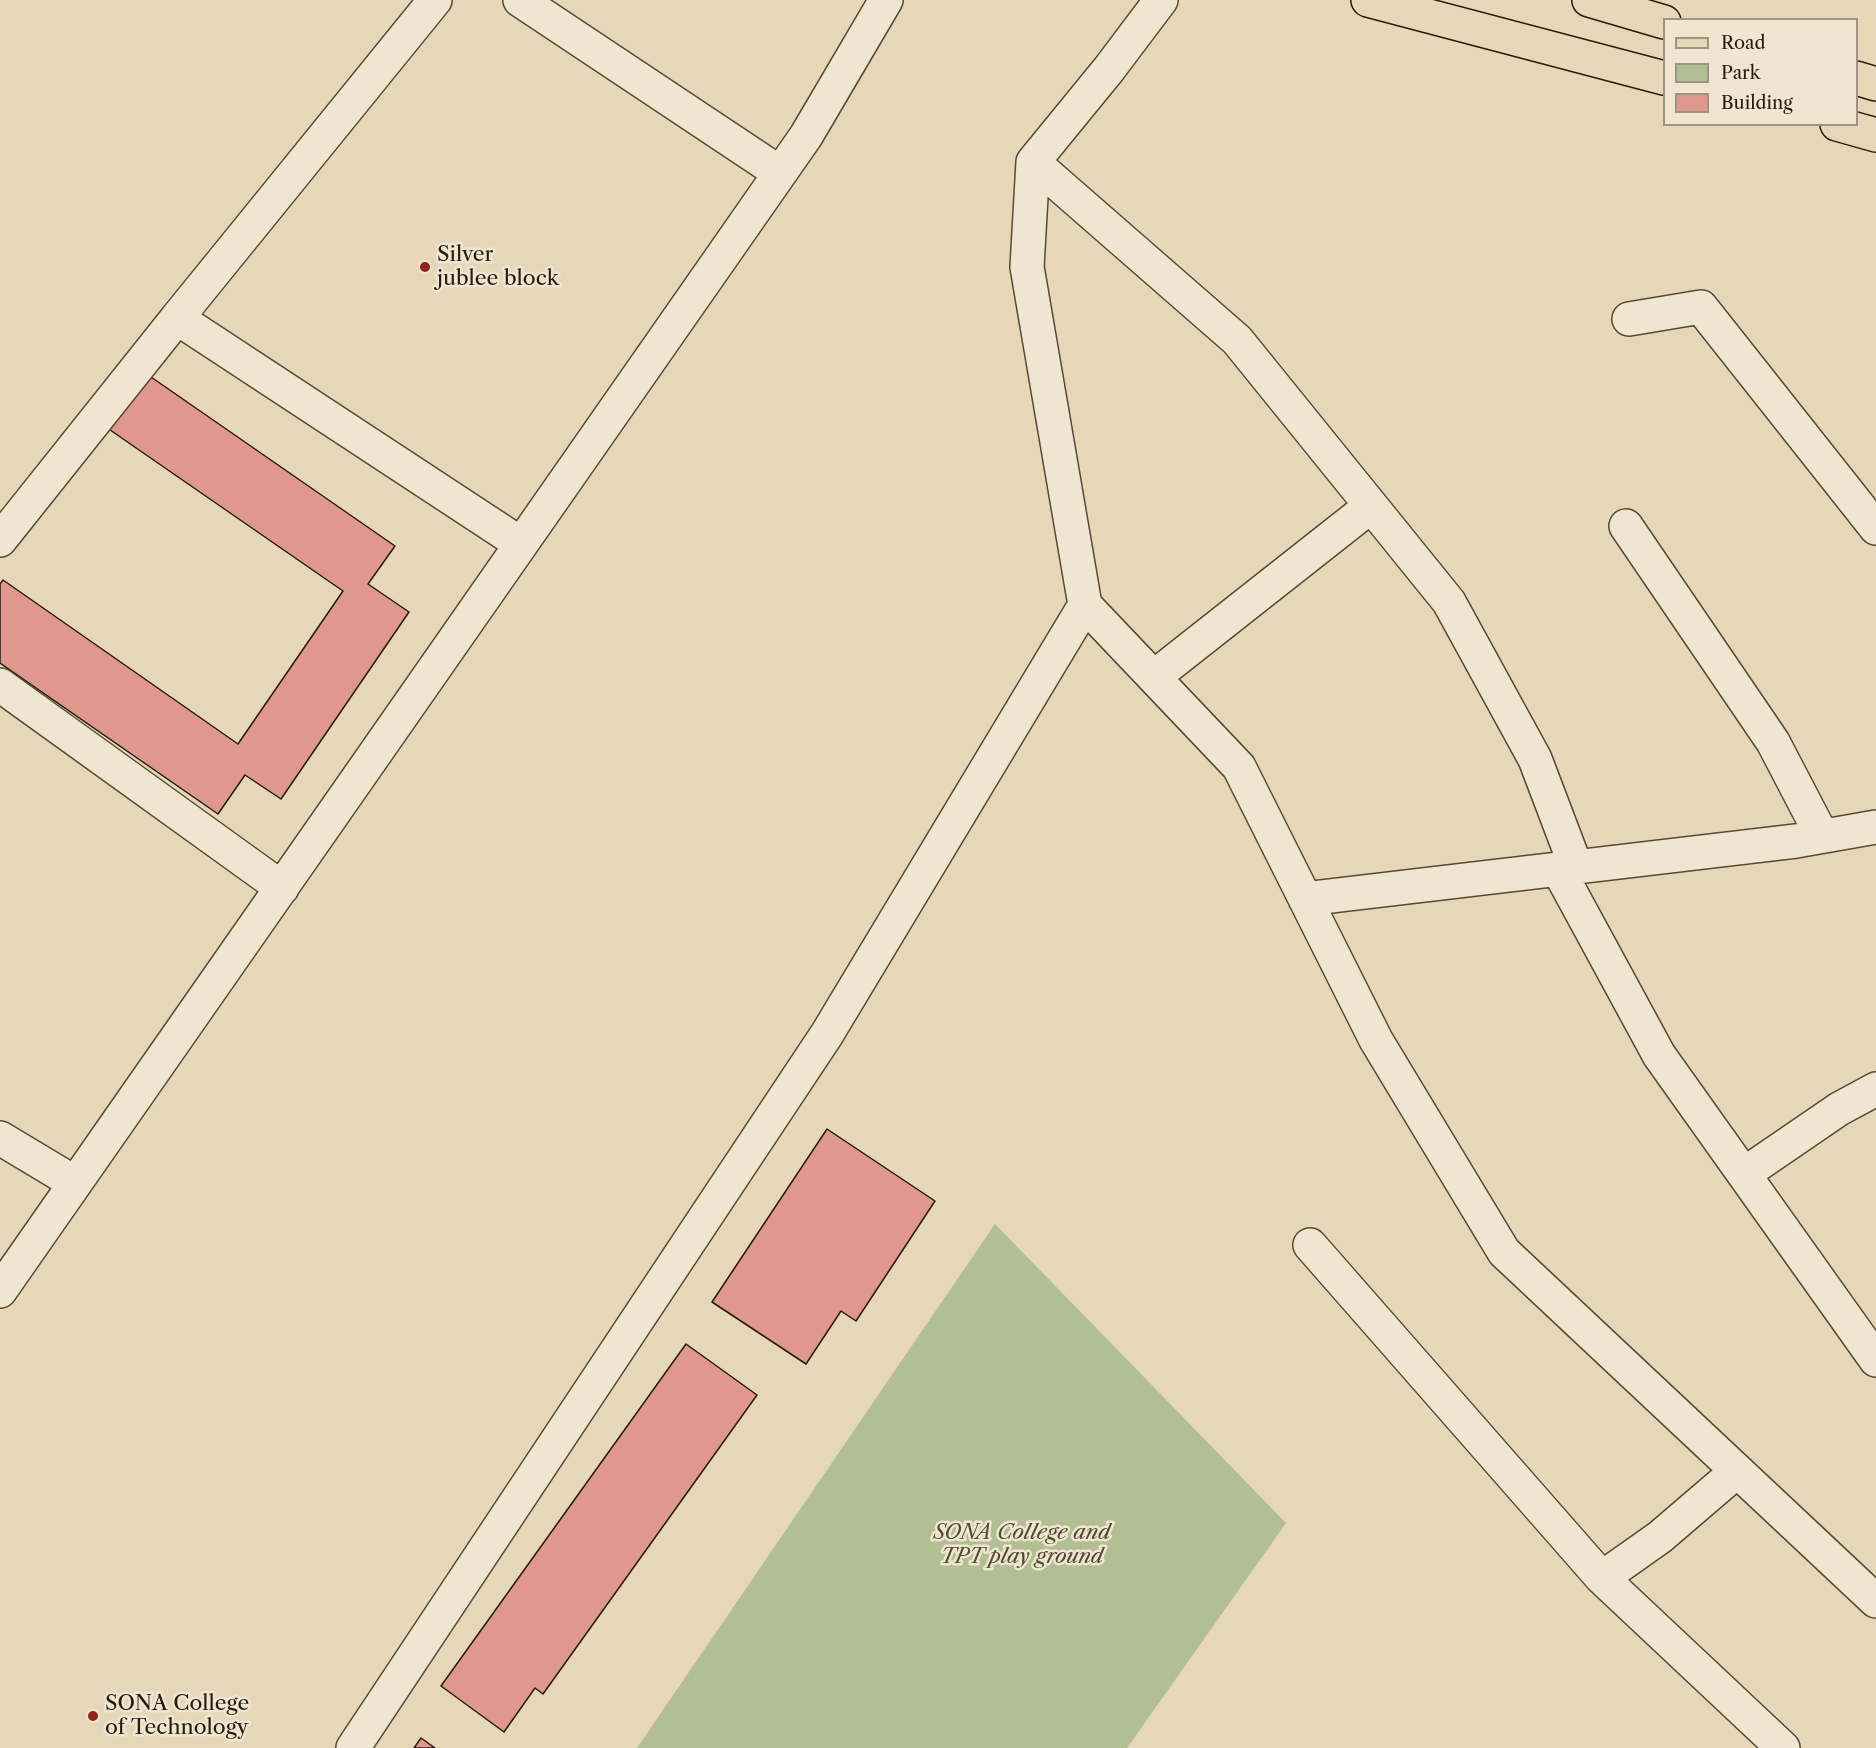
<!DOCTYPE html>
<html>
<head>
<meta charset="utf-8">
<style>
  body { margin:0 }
  #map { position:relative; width:1876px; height:1748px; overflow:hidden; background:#e6d7b8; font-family:"Libre Caslon Text",serif }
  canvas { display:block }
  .legend { position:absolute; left:1663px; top:18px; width:195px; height:108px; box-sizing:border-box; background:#efe5d1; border:2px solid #9f9482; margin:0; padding:8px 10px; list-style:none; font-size:18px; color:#261b0c }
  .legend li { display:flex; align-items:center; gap:12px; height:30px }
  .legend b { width:30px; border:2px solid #9f9482 }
</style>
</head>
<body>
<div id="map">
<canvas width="1876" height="1748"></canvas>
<ul class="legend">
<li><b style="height:8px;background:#e6d7b8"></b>Road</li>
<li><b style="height:16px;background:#b1bf92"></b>Park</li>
<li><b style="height:16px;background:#e0988e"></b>Building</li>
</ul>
</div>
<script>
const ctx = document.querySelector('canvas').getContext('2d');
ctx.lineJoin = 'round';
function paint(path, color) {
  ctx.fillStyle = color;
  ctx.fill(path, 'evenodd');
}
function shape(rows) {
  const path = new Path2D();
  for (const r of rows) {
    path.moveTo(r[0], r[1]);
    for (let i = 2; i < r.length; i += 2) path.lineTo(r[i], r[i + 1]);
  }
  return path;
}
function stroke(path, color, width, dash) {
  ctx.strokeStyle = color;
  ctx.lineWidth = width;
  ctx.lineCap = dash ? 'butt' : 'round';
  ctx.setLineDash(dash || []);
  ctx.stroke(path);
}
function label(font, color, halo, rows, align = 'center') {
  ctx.font = font + ' "Libre Caslon Text",serif';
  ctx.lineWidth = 5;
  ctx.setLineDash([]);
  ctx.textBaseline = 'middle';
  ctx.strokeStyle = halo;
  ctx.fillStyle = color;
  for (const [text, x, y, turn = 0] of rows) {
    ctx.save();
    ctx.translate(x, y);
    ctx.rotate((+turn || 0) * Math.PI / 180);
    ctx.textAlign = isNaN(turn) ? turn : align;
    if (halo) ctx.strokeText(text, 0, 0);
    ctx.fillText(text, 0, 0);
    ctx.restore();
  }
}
paint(shape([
  [995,1224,1286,1523,1127,1748,637,1748]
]), '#b1bf92');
const building = shape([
  [138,368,395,546,368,584,409,612,281,799,245,775,218,814,0,663,0,584,3,580,238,744,343,591,100,423,138,368],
  [827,1129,935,1201,856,1321,841,1311,806,1364,712,1302,827,1129],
  [686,1344,757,1395,543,1694,535,1688,504,1732,441,1686,686,1344],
  [421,1738,435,1748,414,1748,421,1738]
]);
paint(building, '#e0988e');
stroke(building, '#261b0c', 1.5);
const minor = shape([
  [520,0,780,173],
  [1161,0,1109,69,1033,162,1027,267,1085,605,1239,767,1376,1040,1504,1252,1876,1601],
  [1033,162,1237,340,1449,602,1535,759,1576,867],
  [177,318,435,0],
  [1629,319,1701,307,1876,528],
  [1626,526,1773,742,1822,836],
  [0,540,177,318,521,544],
  [1154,677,1371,506],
  [0,685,282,888],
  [1558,869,1659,1055,1876,1360],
  [1305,899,1796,841,1876,827],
  [0,1138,75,1183],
  [1744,1174,1839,1109,1876,1089],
  [1310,1245,1602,1578,1783,1748],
  [0,1291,806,136,886,0],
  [1602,1578,1660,1537,1737,1471],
  [353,1748,827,1034,1085,605]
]);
const major = shape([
  [1368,0,1664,78],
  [1589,0,1664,22],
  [1856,78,1876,84],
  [1837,124,1876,135]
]);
stroke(minor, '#564a37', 36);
stroke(major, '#261b0c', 36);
stroke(minor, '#efe5d1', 33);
stroke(major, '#e6d7b8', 33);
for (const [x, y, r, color] of [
  [425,267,6,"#8f2418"],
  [93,1716,6,"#8f2418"]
]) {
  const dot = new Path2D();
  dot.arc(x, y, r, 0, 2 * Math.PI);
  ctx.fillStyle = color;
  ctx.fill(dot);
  stroke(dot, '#efe5d1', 2);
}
label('21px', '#261b0c', '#efe5d1', [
  ["Silver",437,255],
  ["jublee block",437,279],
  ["SONA College",105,1704],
  ["of Technology",105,1728]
], 'left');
label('italic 21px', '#504c34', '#efe5d1', [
  ["SONA College and",1022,1533],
  ["TPT play ground",1022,1557]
]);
</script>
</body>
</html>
